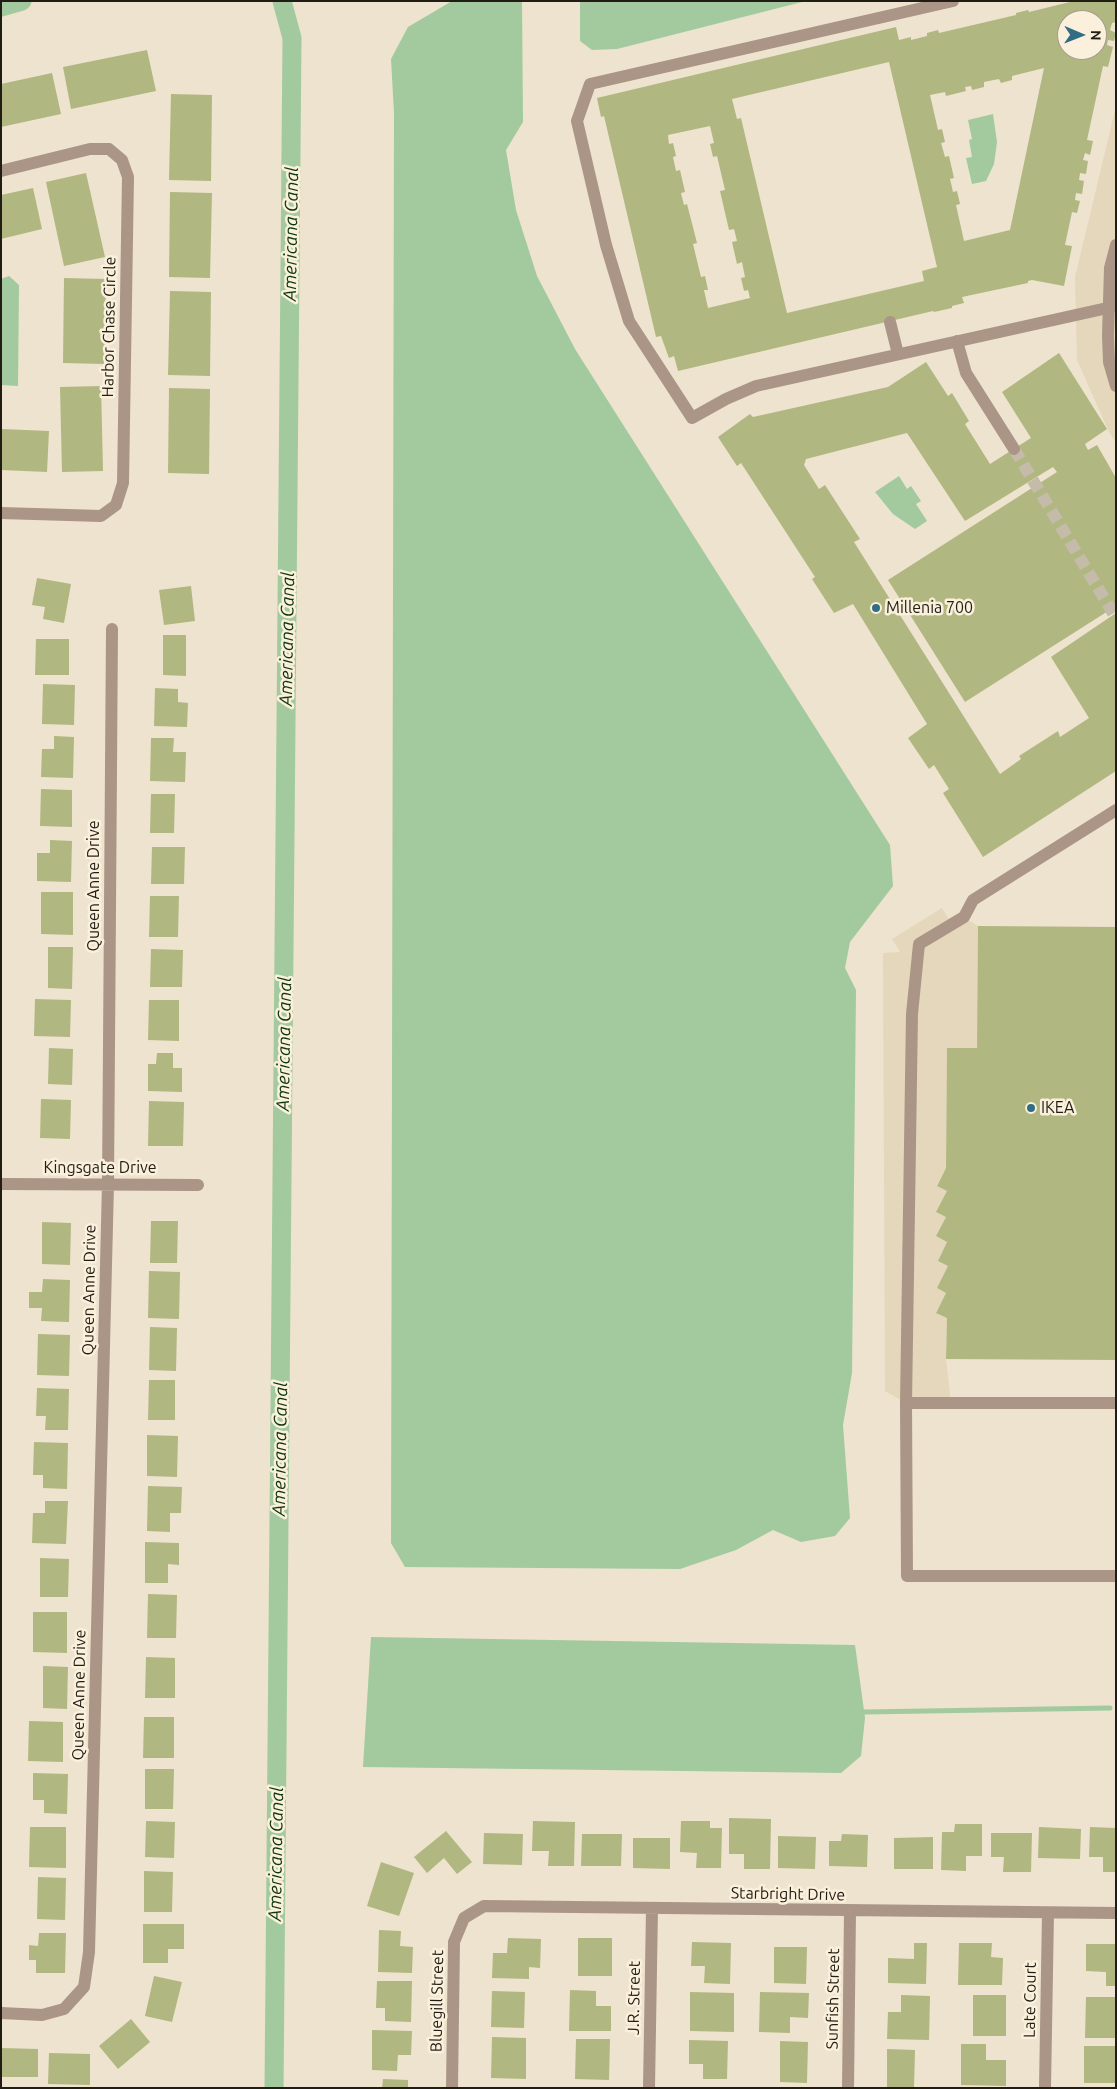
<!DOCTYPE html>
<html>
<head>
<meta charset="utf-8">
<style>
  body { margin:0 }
  #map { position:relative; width:1117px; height:2089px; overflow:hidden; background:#ede3ce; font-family:Ubuntu,sans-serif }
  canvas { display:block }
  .frame { position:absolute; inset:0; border:2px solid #211d15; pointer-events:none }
  .north { position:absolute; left:1057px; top:10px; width:50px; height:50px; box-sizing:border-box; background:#fbf0db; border:1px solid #a49c8c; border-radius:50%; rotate:91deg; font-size:14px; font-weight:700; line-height:20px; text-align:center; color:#211d15 }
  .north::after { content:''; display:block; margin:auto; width:18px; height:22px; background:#336d85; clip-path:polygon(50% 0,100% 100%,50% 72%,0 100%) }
</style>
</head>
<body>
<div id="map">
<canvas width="1117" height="2089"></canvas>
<div class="frame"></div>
<div class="north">N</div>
</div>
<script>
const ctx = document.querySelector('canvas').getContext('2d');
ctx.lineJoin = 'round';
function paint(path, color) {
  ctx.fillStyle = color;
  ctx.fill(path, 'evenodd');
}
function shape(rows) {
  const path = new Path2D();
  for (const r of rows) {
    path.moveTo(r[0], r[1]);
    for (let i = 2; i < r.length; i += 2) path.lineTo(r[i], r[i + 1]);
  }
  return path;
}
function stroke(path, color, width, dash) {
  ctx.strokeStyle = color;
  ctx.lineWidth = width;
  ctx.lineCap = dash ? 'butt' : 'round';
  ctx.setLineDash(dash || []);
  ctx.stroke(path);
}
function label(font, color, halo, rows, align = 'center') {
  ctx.font = font + ' Ubuntu,sans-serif';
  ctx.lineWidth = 5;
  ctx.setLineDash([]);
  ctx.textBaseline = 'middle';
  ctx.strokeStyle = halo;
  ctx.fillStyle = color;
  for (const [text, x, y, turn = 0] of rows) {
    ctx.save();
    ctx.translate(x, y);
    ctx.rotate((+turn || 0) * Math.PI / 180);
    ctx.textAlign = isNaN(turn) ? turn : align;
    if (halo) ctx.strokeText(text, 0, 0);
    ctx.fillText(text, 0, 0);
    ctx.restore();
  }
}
paint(shape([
  [1116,106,1116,443,1109,432,1077,360,1075,277],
  [942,908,948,918,964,917,978,926,977,1048,947,1048,946,1168,937,1185,947,1191,946,1217,936,1236,947,1242,938,1261,948,1266,937,1288,946,1293,936,1312,947,1318,946,1359,951,1403,906,1403,885,1391,883,953,900,952,892,939]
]), '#e5d7bc');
paint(shape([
  [452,1,522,1,523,122,506,150,516,210,537,276,575,349,890,845,893,886,850,942,845,968,856,990,852,1373,843,1425,850,1518,835,1536,801,1542,773,1530,736,1550,680,1569,405,1567,391,1543,394,113,391,59,408,27],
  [580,1,806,1,617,49,592,50,580,41],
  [993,114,997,142,994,164,986,181,972,184,966,158,972,157,969,140,972,139,968,120],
  [9,276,19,285,18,386,1,385,1,279],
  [899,476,907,489,911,486,921,501,916,504,927,521,915,529,893,514,875,492],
  [371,1637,855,1645,865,1718,861,1756,841,1773,363,1767]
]), '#a2ca9e');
stroke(shape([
  [864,1712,1110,1708]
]), '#a2ca9e', 5);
stroke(shape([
  [1,7,22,1],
  [274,2088,292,38,282,1]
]), '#a2ca9e', 19);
paint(shape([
  [1074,1,1116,1,1116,22,1112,23,1110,30,1116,33,1114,41,1108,40,1107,45,1113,47,1108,67,1103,66,1087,140,1093,141,1090,155,1085,153,1083,160,1088,161,1086,174,1080,173,1079,180,1084,181,1082,194,1076,193,1075,200,1080,201,1077,213,1072,212,1065,245,1072,246,1064,286,1032,280,1028,281,1028,283,962,297,964,303,952,306,952,308,934,312,933,311,678,371,674,356,669,358,661,336,656,337,604,116,601,117,597,98,896,27,899,40,911,37,911,40,927,36,927,33,938,30,939,33,1016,15,1016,13,1028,10,1029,12],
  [1067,20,1097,20,1097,50,1067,50],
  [889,62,937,267,922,271,924,281,787,313,741,118,737,119,732,99],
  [1044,68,1010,230,964,241,956,205,960,204,957,191,953,192,950,179,954,178,949,156,945,157,941,143,945,142,942,129,938,130,930,95,945,92,946,96,966,91,965,87,971,86,972,90,984,87,984,82,999,79,1001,83,1012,80,1012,76],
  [710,126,714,143,710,144,713,157,717,156,725,190,720,191,729,230,734,229,737,241,732,242,737,264,742,262,745,277,741,278,744,291,748,290,750,298,708,308,704,290,708,290,705,276,701,277,693,244,697,243,687,204,684,205,681,193,685,192,680,170,676,171,673,157,676,156,673,143,669,144,668,135],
  [147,50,156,91,71,109,63,67],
  [52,73,61,114,1,127,1,84],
  [171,94,212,95,211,181,169,180],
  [86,173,105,257,64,266,46,182],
  [33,188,42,229,1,239,1,195],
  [170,192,212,193,210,278,169,277],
  [64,278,106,279,104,364,63,363],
  [170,291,211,292,210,376,168,375],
  [1059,353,1107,429,1085,444,1088,450,1097,445,1116,478,1116,606,965,702,888,580,1057,472,1053,467,965,521,907,433,806,459,804,465,819,489,825,485,860,539,854,542,1000,774,1021,759,1019,756,1058,731,1060,737,1089,718,1051,657,1116,613,1116,771,983,857,943,793,949,789,934,765,929,769,908,738,927,724,853,604,834,613,812,579,815,577,741,463,737,466,718,437,750,414,753,417,888,387,926,362,948,396,952,393,969,421,965,424,990,464,1031,438,1002,392],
  [101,386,103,471,62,472,60,387],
  [169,388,210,389,209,474,168,473],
  [1,429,49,431,47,472,1,470],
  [37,578,71,584,64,623,43,619,45,607,32,605],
  [191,586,195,621,164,625,159,590],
  [163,635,186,635,186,676,163,675],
  [36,639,69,639,69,675,35,675],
  [43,684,75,685,74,725,42,724],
  [155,688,178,689,178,702,188,703,187,727,154,726],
  [54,736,74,737,73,778,41,777,42,749,54,749],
  [151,738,174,738,173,752,186,752,185,782,150,781],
  [41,789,72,790,72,827,40,826],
  [151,794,175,794,174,833,150,833],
  [50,840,72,841,71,882,37,881,37,853,50,853],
  [152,847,185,847,184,884,151,884],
  [41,892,73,892,73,935,41,934],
  [150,896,179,896,178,937,149,937],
  [978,926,1116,927,1116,1360,946,1359,947,1318,936,1313,946,1293,937,1288,948,1266,938,1261,947,1242,936,1236,946,1217,936,1212,947,1191,937,1186,946,1168,947,1048,977,1048],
  [48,947,73,947,72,989,48,988],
  [151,949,183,950,182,987,150,987],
  [35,999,71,1000,70,1037,34,1036],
  [149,1000,179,1000,179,1041,148,1040],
  [49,1048,73,1049,72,1085,48,1084],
  [157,1053,173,1053,173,1068,182,1068,182,1092,148,1091,148,1064,156,1064],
  [41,1099,71,1100,70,1139,40,1138],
  [149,1101,184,1102,183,1146,148,1146],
  [151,1221,178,1221,177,1263,150,1263],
  [42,1222,71,1223,70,1265,42,1264],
  [149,1271,180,1272,179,1319,148,1318],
  [43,1279,70,1280,69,1322,41,1321,42,1308,29,1308,29,1292,42,1292],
  [150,1327,177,1328,176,1371,149,1370],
  [38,1334,70,1335,69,1376,37,1375],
  [149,1380,175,1380,175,1420,148,1420],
  [37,1388,69,1389,68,1430,45,1430,46,1416,36,1416],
  [147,1435,178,1436,177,1477,147,1476],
  [34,1442,68,1443,67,1489,43,1488,43,1475,33,1475],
  [148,1486,182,1487,181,1513,170,1513,170,1532,147,1531],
  [45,1501,68,1501,66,1544,32,1543,33,1513,45,1513],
  [145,1542,179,1543,179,1565,168,1564,168,1583,145,1583],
  [40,1558,69,1559,68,1597,40,1597],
  [148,1594,177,1595,176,1638,147,1638],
  [33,1612,67,1612,67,1653,33,1652],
  [146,1657,175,1658,175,1698,145,1698],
  [43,1666,68,1667,67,1709,43,1708],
  [144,1717,174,1717,174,1758,143,1758],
  [29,1721,63,1722,63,1762,28,1761],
  [145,1769,174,1769,173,1809,145,1809],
  [33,1773,68,1774,67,1814,44,1813,44,1800,33,1800],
  [729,1818,771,1819,770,1869,744,1869,744,1854,729,1854],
  [146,1821,175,1822,174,1858,145,1857],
  [533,1821,575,1822,574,1866,548,1866,549,1851,532,1851],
  [681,1821,710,1821,710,1828,722,1828,721,1868,696,1868,697,1853,680,1852],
  [955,1824,982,1824,982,1856,966,1856,966,1871,941,1870,942,1832,954,1832],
  [30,1827,66,1827,66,1868,29,1867],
  [1039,1827,1081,1829,1080,1859,1038,1858],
  [1090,1827,1116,1828,1116,1872,1103,1872,1103,1857,1089,1857],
  [446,1831,472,1862,457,1874,444,1858,427,1873,414,1857],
  [484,1833,523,1834,522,1865,483,1864],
  [991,1833,1032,1833,1031,1872,1003,1872,1004,1857,991,1857],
  [582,1834,622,1834,621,1866,581,1866],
  [842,1834,868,1835,867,1867,829,1866,829,1841,841,1841],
  [778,1836,816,1837,815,1869,778,1868],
  [933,1837,933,1869,894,1869,894,1838],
  [633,1838,670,1838,670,1869,633,1868],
  [381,1862,414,1873,399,1916,367,1906],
  [144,1871,173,1872,172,1912,144,1912],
  [38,1877,66,1878,65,1920,37,1919],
  [143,1924,184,1924,184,1949,168,1949,168,1963,143,1963],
  [379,1930,401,1931,400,1946,413,1947,412,1973,378,1972],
  [39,1933,66,1933,65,1973,36,1973,36,1960,29,1960,29,1945,38,1946],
  [508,1938,541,1939,540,1968,529,1967,529,1979,492,1978,493,1953,507,1953],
  [578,1938,612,1938,612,1976,578,1976],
  [692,1942,731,1943,730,1984,704,1983,705,1966,691,1966],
  [914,1943,927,1943,926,1984,888,1983,888,1958,914,1959],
  [959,1943,992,1943,991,1957,1003,1958,1002,1985,958,1985],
  [1086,1944,1116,1944,1116,1986,1106,1986,1106,1972,1086,1971],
  [774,1947,807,1947,806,1984,774,1983],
  [154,1976,182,1982,172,2022,145,2016],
  [377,1981,412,1981,411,2022,385,2021,385,2008,376,2008],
  [570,1990,596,1991,596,2006,611,2006,611,2031,569,2031],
  [492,1991,525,1992,524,2028,491,2027],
  [690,1992,734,1993,734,2032,690,2031],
  [760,1992,809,1993,808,2018,790,2017,790,2033,759,2032],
  [901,1995,930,1996,929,2040,887,2039,888,2012,901,2012],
  [973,1995,1006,1995,1006,2036,973,2036],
  [1086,1997,1116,1997,1116,2038,1085,2038],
  [131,2019,150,2042,118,2069,99,2046],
  [372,2030,412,2031,411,2055,398,2055,397,2071,372,2070],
  [492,2037,526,2038,526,2079,491,2078],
  [576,2039,610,2039,609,2080,575,2079],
  [689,2040,728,2041,727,2079,703,2079,703,2064,689,2064],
  [780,2041,808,2042,807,2083,780,2082],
  [961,2044,986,2044,986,2060,1006,2060,1006,2086,961,2085],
  [1084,2046,1116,2046,1116,2083,1084,2083],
  [1,2048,38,2049,38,2077,1,2077],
  [887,2049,915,2050,914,2088,887,2088],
  [49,2053,90,2054,90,2085,48,2084],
  [383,2079,408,2080,408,2088,382,2088]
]), '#b1b780');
stroke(shape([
  [1014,449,1116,618]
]), '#c4bba9', 12, [12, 6]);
stroke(shape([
  [953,1,590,84,577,121,606,245,629,321,692,418,726,399,756,386,1116,306],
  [1,171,90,149,109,149,122,160,128,177,123,483,116,505,101,516,1,513],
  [1116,245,1110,268,1108,336,1109,362,1116,386],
  [890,322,898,354],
  [957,341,966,373,1014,449],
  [1116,810,973,900,964,917,919,944,912,1014,906,1403,907,1576,1116,1576],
  [1,1184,198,1185],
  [906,1403,1116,1403],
  [1,2013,42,2015,64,2009,84,1987,89,1952,108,1184,112,629],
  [452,2088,454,1942,464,1918,484,1906,1116,1913],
  [649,2088,652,1908],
  [848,2088,850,1911],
  [1045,2088,1048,1913]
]), '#ab9586', 12);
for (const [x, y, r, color] of [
  [876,608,5,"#336d85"],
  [1031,1108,5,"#336d85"]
]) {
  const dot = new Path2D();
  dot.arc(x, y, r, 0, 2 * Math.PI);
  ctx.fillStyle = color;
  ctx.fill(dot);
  stroke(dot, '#fbf0db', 2);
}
label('16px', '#211d15', '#fbf0db', [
  ["Harbor Chase Circle",109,327,-89],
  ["Queen Anne Drive",94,886,-90],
  ["Kingsgate Drive",100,1168],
  ["Queen Anne Drive",89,1290,-89],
  ["Queen Anne Drive",79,1695,-89],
  ["Starbright Drive",788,1894,1],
  ["J.R. Street",634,1998,-89],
  ["Sunfish Street",833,1999,-89],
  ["Late Court",1030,2000,-89],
  ["Bluegill Street",437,2001,-89]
]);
label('16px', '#211d15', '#fbf0db', [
  ["Millenia 700",886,608],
  ["IKEA",1041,1108]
], 'left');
label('italic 18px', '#0c360b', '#fbf0db', [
  ["Americana Canal",291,234,-89],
  ["Americana Canal",287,639,-89],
  ["Americana Canal",284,1044,-89],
  ["Americana Canal",280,1449,-89],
  ["Americana Canal",276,1854,-89]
]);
</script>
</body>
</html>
